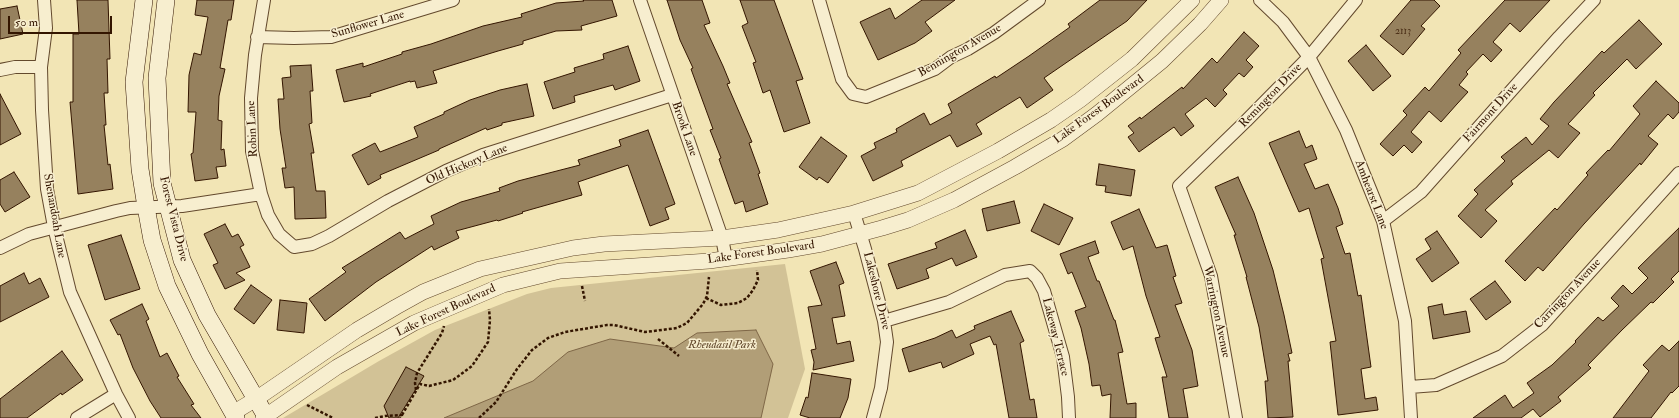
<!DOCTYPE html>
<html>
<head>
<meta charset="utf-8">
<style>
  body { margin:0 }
  #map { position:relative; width:1679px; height:418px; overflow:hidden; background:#f2e5b5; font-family:"IM FELL Double Pica",serif }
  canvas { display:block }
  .scale { position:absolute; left:8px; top:16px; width:104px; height:18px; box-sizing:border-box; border:2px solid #331500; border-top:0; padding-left:5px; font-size:12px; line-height:14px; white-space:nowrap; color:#331500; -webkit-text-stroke:3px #f7eecf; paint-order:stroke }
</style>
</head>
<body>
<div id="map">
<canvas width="1679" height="418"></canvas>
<div class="scale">50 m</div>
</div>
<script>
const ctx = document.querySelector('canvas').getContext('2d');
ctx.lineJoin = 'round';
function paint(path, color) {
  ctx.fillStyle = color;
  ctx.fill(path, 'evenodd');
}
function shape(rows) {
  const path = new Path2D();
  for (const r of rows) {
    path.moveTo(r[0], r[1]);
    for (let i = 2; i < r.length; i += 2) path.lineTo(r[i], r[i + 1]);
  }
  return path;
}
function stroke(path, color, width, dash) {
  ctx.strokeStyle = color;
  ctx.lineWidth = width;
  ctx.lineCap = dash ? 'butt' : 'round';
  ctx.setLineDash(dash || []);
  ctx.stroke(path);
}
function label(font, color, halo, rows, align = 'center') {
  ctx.font = font + ' "IM FELL Double Pica",serif';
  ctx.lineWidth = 3;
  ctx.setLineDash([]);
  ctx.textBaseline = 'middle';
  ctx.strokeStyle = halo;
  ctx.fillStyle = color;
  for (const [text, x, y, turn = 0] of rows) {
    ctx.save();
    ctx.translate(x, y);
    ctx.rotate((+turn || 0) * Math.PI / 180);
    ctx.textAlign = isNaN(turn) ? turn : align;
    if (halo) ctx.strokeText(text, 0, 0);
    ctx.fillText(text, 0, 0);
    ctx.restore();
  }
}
paint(shape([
  [785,264,805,369,788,418,283,418,379,361,435,330,527,294,551,288]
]), '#d2c296');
const water = shape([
  [756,330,773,364,761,418,444,418,533,381,568,352,610,339,674,348,697,333,756,330]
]);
paint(water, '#b19e77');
stroke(water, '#7f6747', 1);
const building = shape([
  [77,0,108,0,110,59,107,59,108,93,104,93,106,125,104,125,108,165,110,164,113,189,78,194,70,102,73,102,73,34,79,34,77,0],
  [197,0,234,0,231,20,228,20,220,68,225,69,219,96,218,120,222,121,221,150,224,149,226,166,216,167,218,178,195,181,191,154,193,153,196,112,188,112,189,75,194,53,201,55,208,17,195,15,197,0],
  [583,0,612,0,617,16,581,26,582,30,556,31,523,41,523,44,498,51,433,71,437,83,417,88,415,81,410,82,410,81,370,94,371,96,344,102,336,70,363,63,363,67,402,54,402,52,431,44,483,26,522,17,521,14,556,3,584,1,583,0],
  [667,0,702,0,710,23,704,25,723,66,730,83,727,84,752,142,749,143,760,173,758,174,768,204,746,212,743,201,735,204,719,159,721,158,710,130,713,129,691,69,693,68,680,40,667,0],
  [740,0,774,0,803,79,796,81,810,123,784,132,770,90,763,93,753,63,756,62,742,26,748,23,740,0],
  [922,0,955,0,925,22,932,31,915,43,878,60,860,22,890,8,895,19,922,0],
  [1100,0,1147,0,1127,21,1044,78,1053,90,1027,108,1020,97,976,124,982,134,957,147,950,135,901,161,903,166,873,181,861,156,876,148,874,143,897,132,896,129,924,113,930,125,952,113,948,104,995,76,996,78,1029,56,1070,27,1068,24,1100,0],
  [1411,0,1434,0,1440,6,1421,26,1425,29,1403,55,1380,36,1411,0],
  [1505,0,1550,0,1520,32,1510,23,1493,42,1502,50,1491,62,1483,54,1466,72,1468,74,1459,85,1468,92,1457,104,1441,122,1429,111,1411,132,1422,142,1412,153,1404,145,1393,156,1380,144,1407,115,1403,111,1425,87,1429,91,1461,53,1458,50,1505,0],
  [17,6,23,34,0,39,0,9,17,6],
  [1639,20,1662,44,1636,69,1627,59,1593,93,1595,95,1568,124,1580,133,1558,158,1549,150,1511,181,1513,184,1485,210,1497,221,1481,238,1458,216,1478,194,1474,190,1505,161,1501,157,1526,137,1532,145,1549,126,1540,119,1554,102,1602,51,1604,53,1639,20],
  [1244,32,1259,46,1246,60,1253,67,1244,77,1239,73,1223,90,1227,94,1215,107,1206,98,1185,114,1194,126,1181,136,1174,127,1139,152,1128,137,1134,133,1128,126,1140,117,1141,119,1182,87,1183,89,1212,58,1217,63,1244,32],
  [1366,45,1391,76,1373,91,1348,61,1366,45],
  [628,46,640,81,615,90,613,85,574,96,575,102,553,109,544,82,575,72,574,68,604,59,603,54,628,46],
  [311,65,313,91,310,91,312,123,309,124,314,153,311,153,316,191,325,191,326,218,295,219,294,187,285,188,282,168,286,168,280,129,278,99,284,99,282,78,291,77,290,66,311,65],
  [1656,81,1679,103,1679,112,1673,119,1668,114,1648,136,1658,144,1641,165,1640,163,1584,224,1543,271,1538,267,1525,281,1505,261,1555,208,1557,210,1588,175,1586,173,1608,150,1609,151,1640,114,1633,106,1656,81],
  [527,84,534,116,502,123,502,125,487,130,486,128,439,149,439,150,380,175,381,178,368,185,352,155,375,143,380,152,418,137,414,127,444,114,444,112,470,100,500,90,527,84],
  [0,94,21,134,0,145,0,94],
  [648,130,675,204,665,208,669,219,650,226,628,165,578,182,582,195,522,212,523,213,498,221,497,220,456,231,459,238,434,250,432,246,376,282,325,321,309,299,346,272,342,268,400,232,405,239,434,224,431,216,461,202,500,191,499,188,518,181,580,165,578,160,621,146,619,140,648,130],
  [1299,131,1306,148,1312,145,1317,159,1304,164,1315,189,1328,184,1338,208,1343,224,1336,227,1345,254,1350,253,1358,296,1361,295,1371,367,1361,369,1365,399,1376,397,1378,410,1338,415,1330,342,1336,341,1321,259,1324,258,1309,208,1299,212,1269,143,1299,131],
  [821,137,847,156,828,183,819,177,817,180,799,167,821,137],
  [1099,164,1135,170,1131,196,1105,192,1106,186,1096,185,1099,164],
  [14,172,30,197,5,212,0,204,0,180,14,172],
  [1238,177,1254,213,1273,270,1284,315,1292,353,1288,354,1290,361,1288,361,1293,417,1268,418,1265,381,1268,381,1259,327,1246,277,1247,277,1234,235,1236,235,1215,187,1238,177],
  [1014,201,1020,223,987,231,982,209,1014,201],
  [1044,204,1073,218,1059,245,1031,231,1044,204],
  [1139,209,1156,248,1167,245,1176,276,1173,277,1182,303,1175,305,1192,350,1198,386,1183,389,1188,418,1169,418,1162,377,1167,377,1155,338,1160,337,1146,296,1133,246,1123,250,1111,222,1139,209],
  [225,224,232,237,238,234,244,245,240,247,250,267,236,273,245,280,225,289,213,265,218,263,204,234,225,224],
  [1679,228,1679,271,1671,279,1674,282,1653,303,1651,302,1622,330,1588,365,1591,368,1558,397,1561,401,1540,417,1533,409,1521,418,1473,418,1505,395,1513,408,1534,393,1527,383,1552,365,1576,342,1575,341,1598,317,1603,321,1619,306,1611,298,1623,285,1632,294,1648,278,1638,268,1679,228],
  [965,230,977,257,956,266,952,258,926,269,929,278,897,289,888,264,937,248,935,243,965,230],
  [1437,231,1459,263,1432,282,1416,259,1431,249,1425,239,1437,231],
  [121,235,140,289,105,300,88,245,121,235],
  [1095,241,1099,253,1088,257,1097,281,1099,281,1114,320,1115,320,1123,352,1118,353,1127,404,1136,403,1136,418,1110,418,1111,394,1102,396,1100,385,1092,386,1089,364,1081,328,1075,311,1086,307,1072,272,1068,274,1060,254,1095,241],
  [836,262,844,283,839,285,845,316,832,318,837,344,850,341,854,361,813,370,814,362,811,350,816,349,808,307,822,305,810,271,836,262],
  [24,273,29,284,40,278,49,297,0,322,0,286,24,273],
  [1495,281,1511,302,1486,320,1470,299,1495,281],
  [251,285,272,300,254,324,234,309,251,285],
  [280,300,307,303,304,333,277,330,280,300],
  [142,304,149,319,146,321,160,357,167,353,179,376,177,377,194,404,191,405,201,418,161,418,150,401,133,368,120,334,118,335,110,320,142,304],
  [1442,304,1444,315,1466,311,1470,332,1433,339,1428,307,1442,304],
  [1011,311,1024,341,1020,343,1030,400,1034,399,1037,418,1009,418,996,344,994,345,990,336,970,344,974,354,943,368,941,362,909,372,902,349,935,338,952,330,956,338,975,329,974,326,1011,311],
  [1679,341,1679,386,1672,393,1671,392,1651,418,1613,418,1649,371,1643,365,1662,345,1669,351,1679,341],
  [62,351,83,380,62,395,61,393,27,418,0,418,0,399,62,351],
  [406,367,424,376,398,418,389,418,384,406,406,367],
  [812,373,851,379,848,398,840,418,810,418,800,415,806,397,808,398,812,373]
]);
paint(building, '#96815e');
stroke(building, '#331500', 1);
const minor = shape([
  [44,0,46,28,41,67,42,110,47,189,54,227,70,292,116,394,129,418],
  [264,0,255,55,251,98,252,151,261,194,268,215,279,234,294,247,312,244,329,236,388,201,446,171,483,155,672,95],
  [640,0,722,238,726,259],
  [819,0,842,79,853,94,866,97,935,69,951,57,968,49,994,33,1039,0],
  [1260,0,1283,22,1309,57,1346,130,1383,221,1405,321,1411,418],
  [257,37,294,38,331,37,453,0],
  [0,70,15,67,41,67],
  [854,213,865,249,884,321,887,342,881,388,873,418],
  [1383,221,1421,192,1559,37,1594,0],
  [0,248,29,234,116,211,130,208,182,206,261,194],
  [884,321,949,302,1005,275,1030,271,1037,278,1044,291,1063,357,1068,397,1069,418],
  [1410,387,1436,385,1502,356,1542,325,1679,173],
  [77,418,116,394],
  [1236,418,1211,276,1179,186,1246,121,1309,57,1356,0]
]);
const tertiary = shape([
  [233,413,256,399,357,330,396,307,423,292,480,269,573,248,604,244,722,238,778,230,854,213,918,193,998,151,1051,120,1080,100,1132,59,1192,0],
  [263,418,337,367,414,323,503,285,560,271,709,261,788,250,822,244,882,228,908,220,954,200,1015,167,1063,139,1097,114,1162,61,1200,24,1221,0]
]);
const secondary = shape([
  [144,0,134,82,140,169,146,207,152,240,167,286,200,354,236,418],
  [166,0,157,78,162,183,182,260,207,315,267,418]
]);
stroke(minor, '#63492d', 14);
stroke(tertiary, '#63492d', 16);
stroke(secondary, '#331500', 18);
stroke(shape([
  [582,286,585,301],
  [706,298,721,305,738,303,747,298,753,290,758,280,757,270],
  [658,339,679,356],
  [416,390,415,383,417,373,442,333,444,326],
  [307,405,333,418],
  [402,415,420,384,429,386,453,380,472,366,488,342,490,320,489,309],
  [375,418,385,416,402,415,400,418],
  [479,418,496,402,517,369,532,350,548,338,565,332,607,325,614,325,645,332,677,328,687,323,703,304,707,296,709,277]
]), '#331500', 2.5, [3, 2]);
stroke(minor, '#f7eecf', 12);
stroke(tertiary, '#f7eecf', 15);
stroke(secondary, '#f7eecf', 17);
label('10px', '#4c3018', null, [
  ["2113",1403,32]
]);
label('12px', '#331500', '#f7eecf', [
  ["Sunflower Lane",368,25,-16],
  ["Bennington Avenue",960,51,-30],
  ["Remington Drive",1271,96,-46],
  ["Lake Forest Boulevard",1099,110,-36],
  ["Fairmont Drive",1491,113,-48],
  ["Robin Lane",253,129,-93],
  ["Brook Lane",684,129,71],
  ["Old Hickory Lane",467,165,-23],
  ["Amhearst Lane",1371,195,69],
  ["Shenandoah Lane",54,216,80],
  ["Forest Vista Drive",173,219,76],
  ["Lake Forest Boulevard",761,253,-8],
  ["Lakeshore Drive",876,291,76],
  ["Carrington Avenue",1568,294,-47],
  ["Lake Forest Boulevard",446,311,-25],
  ["Warrington Avenue",1216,312,78],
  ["Lakeway Terrace",1055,337,76]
]);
label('italic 12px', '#63492d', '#f7eecf', [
  ["Rheudasil Park",722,345]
]);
</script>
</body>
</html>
